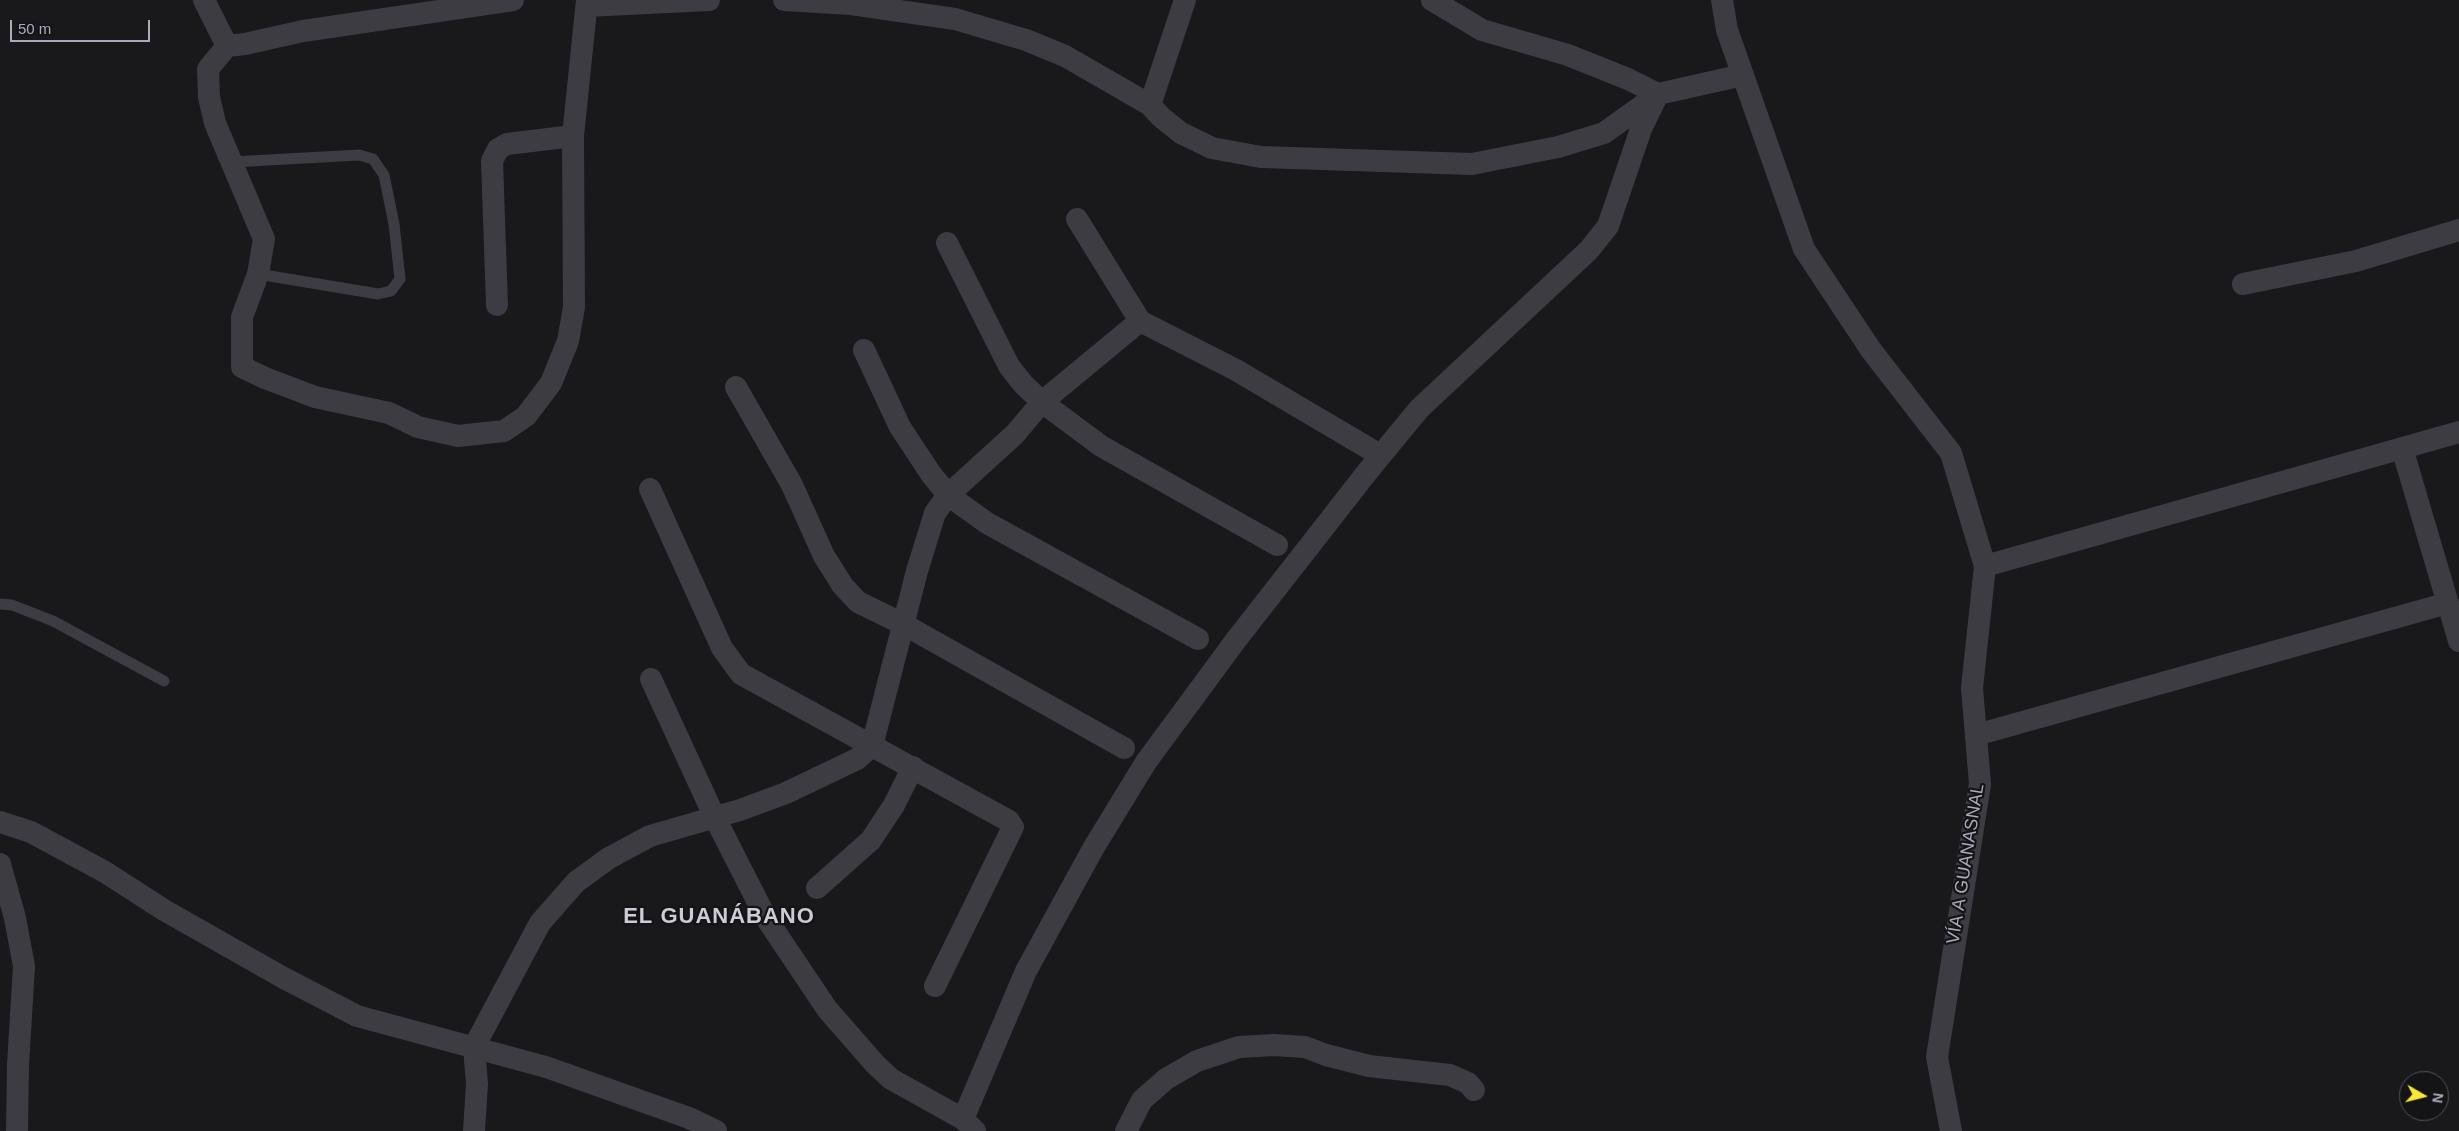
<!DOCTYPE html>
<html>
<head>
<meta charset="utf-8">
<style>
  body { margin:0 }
  #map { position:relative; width:2459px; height:1131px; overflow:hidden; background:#19191b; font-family:Helvetica,sans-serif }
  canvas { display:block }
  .north { position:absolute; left:2399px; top:1071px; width:50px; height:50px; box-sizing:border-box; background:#141416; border:1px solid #505158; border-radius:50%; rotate:98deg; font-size:14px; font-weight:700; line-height:20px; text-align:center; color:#abacbb }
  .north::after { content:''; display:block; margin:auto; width:18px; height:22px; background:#f7e835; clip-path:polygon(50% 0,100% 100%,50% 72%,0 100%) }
  .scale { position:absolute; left:10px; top:20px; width:140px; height:22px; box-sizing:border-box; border:2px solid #abacbb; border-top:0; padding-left:6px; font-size:15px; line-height:18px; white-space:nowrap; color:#abacbb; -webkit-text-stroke:4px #141416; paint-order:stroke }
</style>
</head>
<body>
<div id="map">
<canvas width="2459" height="1131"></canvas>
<div class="north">N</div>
<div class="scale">50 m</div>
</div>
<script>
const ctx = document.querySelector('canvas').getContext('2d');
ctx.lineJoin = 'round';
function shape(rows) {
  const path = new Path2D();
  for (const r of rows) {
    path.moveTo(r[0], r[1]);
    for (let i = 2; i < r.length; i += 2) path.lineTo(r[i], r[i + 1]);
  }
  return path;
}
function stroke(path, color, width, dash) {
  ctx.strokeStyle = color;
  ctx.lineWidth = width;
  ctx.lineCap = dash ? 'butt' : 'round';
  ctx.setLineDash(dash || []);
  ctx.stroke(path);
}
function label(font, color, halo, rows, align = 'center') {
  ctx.font = font + ' Helvetica,sans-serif';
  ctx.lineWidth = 4.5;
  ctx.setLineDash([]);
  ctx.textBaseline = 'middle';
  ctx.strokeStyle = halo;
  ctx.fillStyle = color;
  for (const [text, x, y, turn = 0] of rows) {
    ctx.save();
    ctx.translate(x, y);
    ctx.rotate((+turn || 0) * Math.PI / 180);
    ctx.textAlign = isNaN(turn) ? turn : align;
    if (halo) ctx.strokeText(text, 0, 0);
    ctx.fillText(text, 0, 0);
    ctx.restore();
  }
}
stroke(shape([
  [232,162,359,155,373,159,384,175,394,224,400,279,391,291,378,294,258,274],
  [0,604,12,605,53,621,164,681]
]), '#3c3c42', 11);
stroke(shape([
  [204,0,227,46,245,44,303,31,513,0],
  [784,0,851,4,955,19,1026,40,1065,56,1150,105],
  [1185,0,1150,105,1161,117,1181,133,1212,148,1261,157,1472,164,1558,147,1604,133,1653,98],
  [1432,0,1482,30,1568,55,1628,79,1658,94,1743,75],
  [1722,0,1727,30,1804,249,1871,350,1951,453,1985,566,1972,688,1980,784,1937,1057,1951,1131],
  [587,6,709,0],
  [227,46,208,69,209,97,215,123,264,239,258,274,242,317,242,367,265,378,315,397,389,413,418,427,458,436,504,431,526,416,551,383,568,341,574,307,573,136,587,0],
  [1077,219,1140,321,1236,370,1380,455],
  [947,243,1009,366,1023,384,1042,402,1101,446,1277,545],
  [2243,284,2356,261,2459,230],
  [497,305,492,161,498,149,507,144,573,136],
  [864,350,900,427,931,474,948,495,987,523,1198,639],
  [736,387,792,485,824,556,843,586,858,602,903,624,1124,748],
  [2402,448,2459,641],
  [650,489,722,648,741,674,1009,821,1013,827,935,986],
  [1985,566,2459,432],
  [651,679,715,818,766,918,827,1009,875,1064,891,1079,963,1119,975,1131],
  [1976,735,2448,603],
  [0,822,31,832,105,872,164,910,282,977,357,1016,546,1067,689,1118,716,1131],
  [0,864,15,918,24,966,18,1065,17,1131],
  [817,888,871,840,894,805,913,767],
  [963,1119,1026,971,1094,847,1146,762,1236,640,1368,471,1419,409,1589,250,1608,226,1641,129,1658,94],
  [474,1131,477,1084,474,1047,540,923,576,882,609,858,650,836,740,810,786,793,857,759,872,746,917,571,935,513,948,495,1015,434,1042,402,1140,321],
  [1126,1131,1142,1100,1166,1079,1197,1061,1239,1047,1274,1045,1305,1047,1326,1055,1369,1066,1450,1075,1468,1083,1474,1090]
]), '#3c3c42', 22);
label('18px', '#abacbb', '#141416', [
  ["VÍA A GUANASNAL",1966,864,-81]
]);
ctx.letterSpacing = '1px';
label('bold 22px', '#ccccd7', '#141416', [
  ["EL GUANÁBANO",719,917]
]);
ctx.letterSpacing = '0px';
</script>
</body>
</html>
